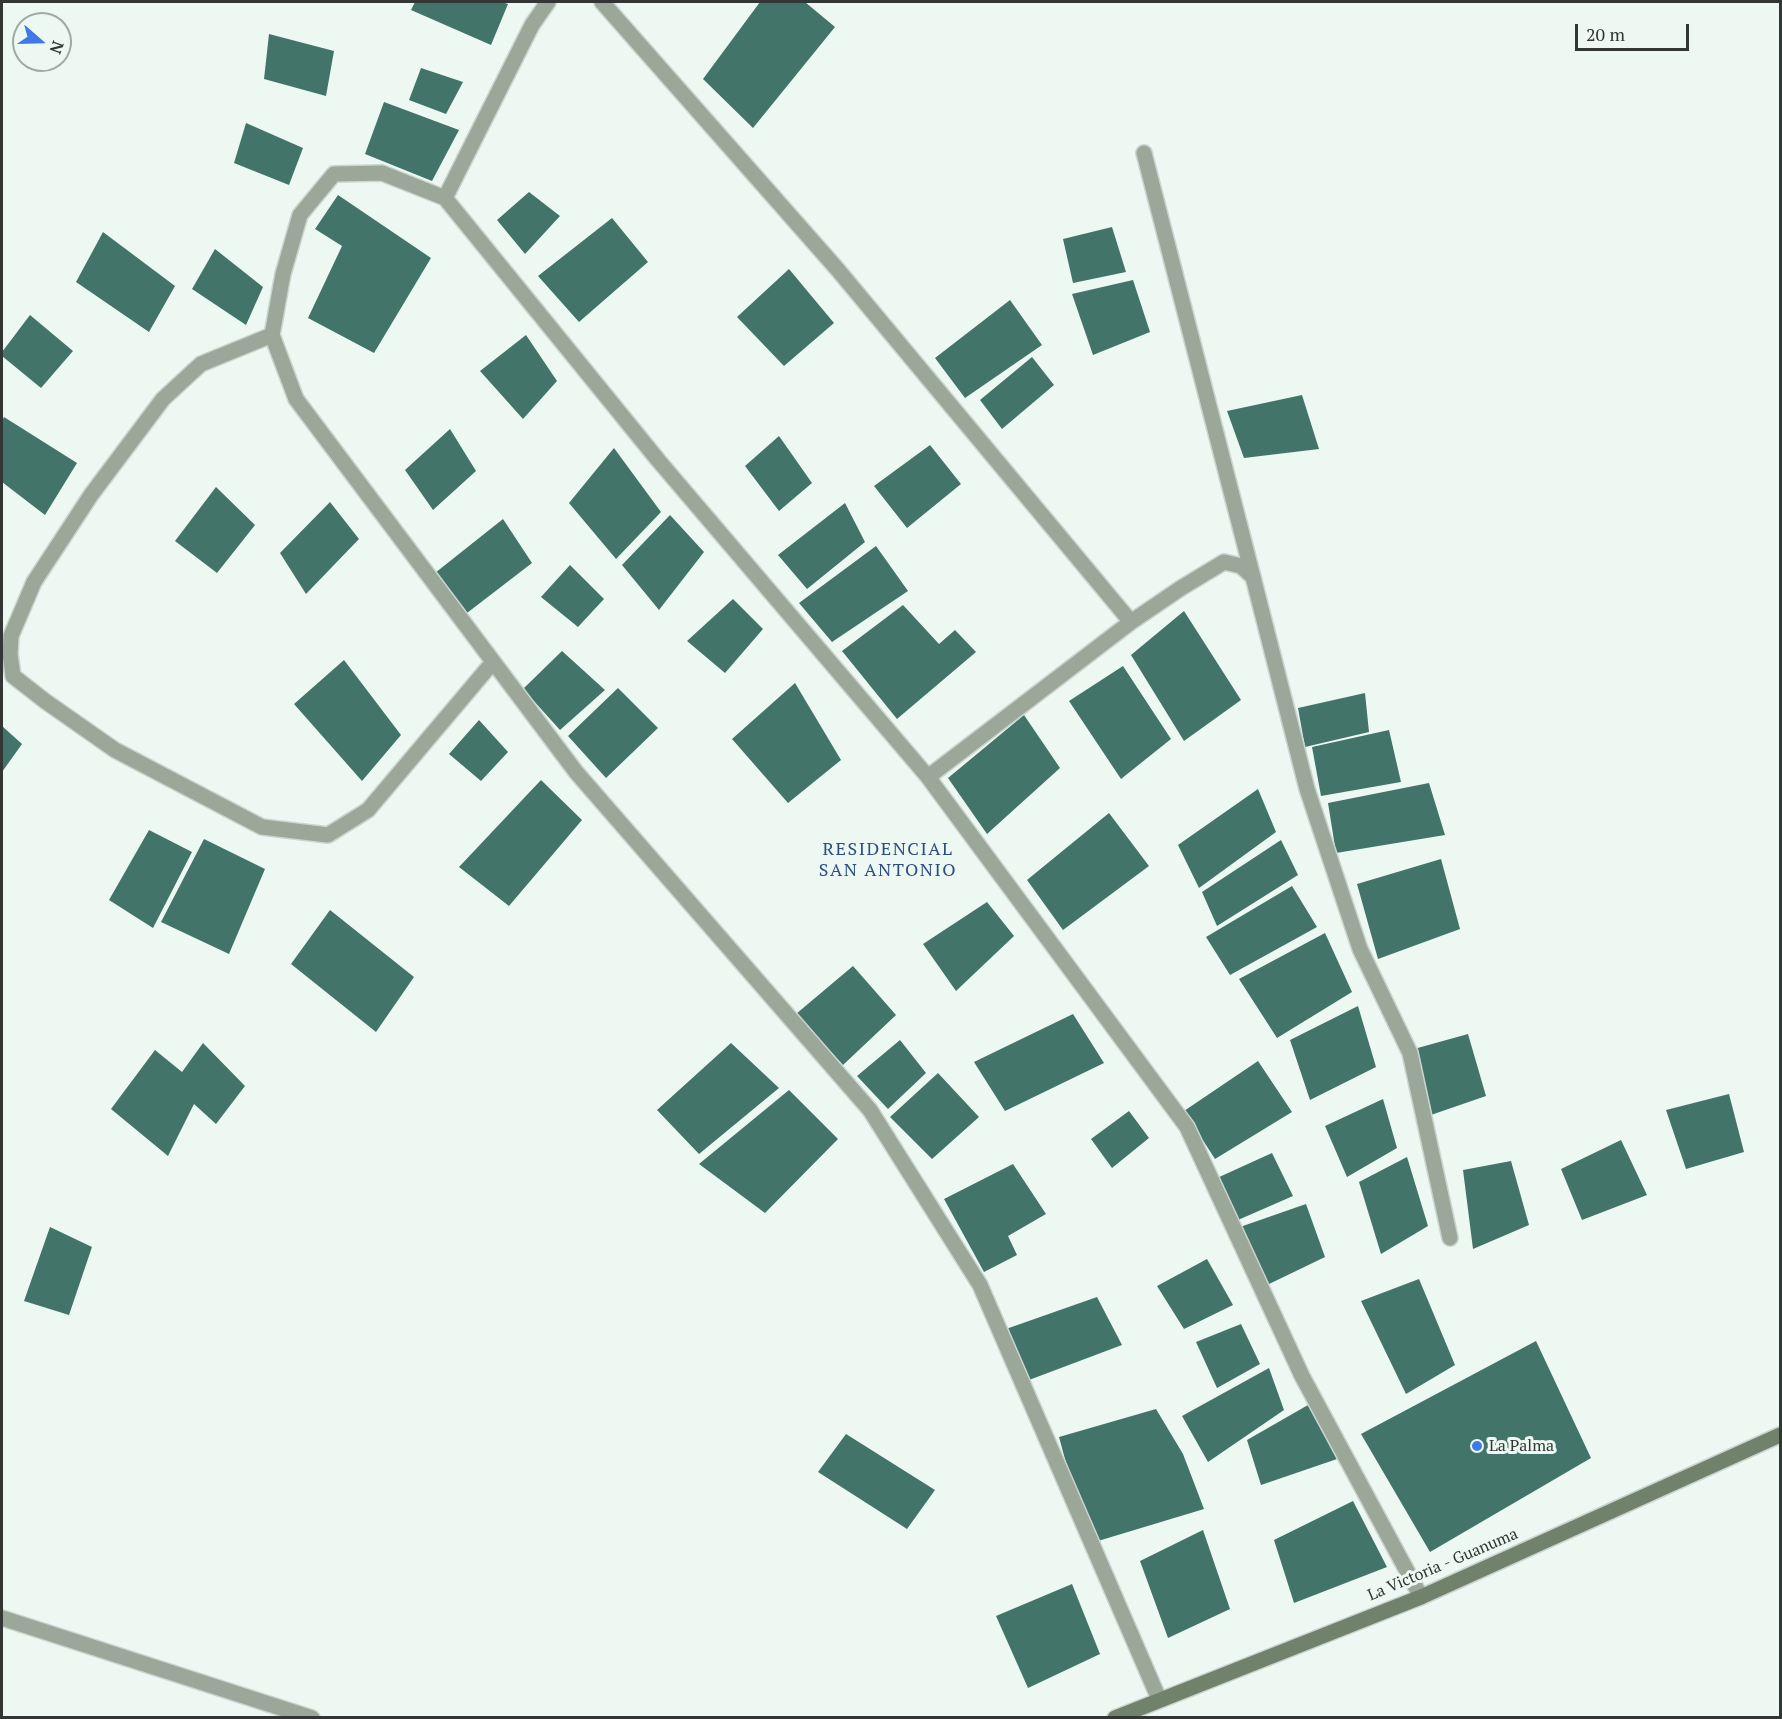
<!DOCTYPE html>
<html>
<head>
<meta charset="utf-8">
<style>
  body { margin:0 }
  #map { position:relative; width:1782px; height:1719px; overflow:hidden; background:#ecf8f1; font-family:"PT Serif",serif }
  canvas { display:block }
  .frame { position:absolute; inset:0; border:3px solid #323634; pointer-events:none }
  .north { position:absolute; left:12px; top:12px; width:60px; height:60px; box-sizing:border-box; background:#ecf8f1; border:2px solid #a2aaa5; border-radius:50%; rotate:110deg; font-size:16px; font-weight:700; line-height:24px; text-align:center; color:#323634 }
  .north::after { content:''; display:block; margin:auto; width:21px; height:27px; background:#3f79e9; clip-path:polygon(50% 0,100% 100%,50% 72%,0 100%) }
  .scale { position:absolute; left:1575px; top:24px; width:114px; height:27px; box-sizing:border-box; border:3px solid #323634; border-top:0; padding-left:8px; font-size:18px; line-height:21px; white-space:nowrap; color:#323634; -webkit-text-stroke:4px #ecf8f1; paint-order:stroke }
</style>
</head>
<body>
<div id="map">
<canvas width="1782" height="1719"></canvas>
<div class="frame"></div>
<div class="north">N</div>
<div class="scale">20 m</div>
</div>
<script>
const ctx = document.querySelector('canvas').getContext('2d');
ctx.lineJoin = 'round';
function paint(path, color) {
  ctx.fillStyle = color;
  ctx.fill(path, 'evenodd');
}
function shape(rows) {
  const path = new Path2D();
  for (const r of rows) {
    path.moveTo(r[0], r[1]);
    for (let i = 2; i < r.length; i += 2) path.lineTo(r[i], r[i + 1]);
  }
  return path;
}
function stroke(path, color, width, dash) {
  ctx.strokeStyle = color;
  ctx.lineWidth = width;
  ctx.lineCap = dash ? 'butt' : 'round';
  ctx.setLineDash(dash || []);
  ctx.stroke(path);
}
function label(font, color, halo, rows, align = 'center') {
  ctx.font = font + ' "PT Serif",serif';
  ctx.lineWidth = 6;
  ctx.setLineDash([]);
  ctx.textBaseline = 'middle';
  ctx.strokeStyle = halo;
  ctx.fillStyle = color;
  for (const [text, x, y, turn = 0] of rows) {
    ctx.save();
    ctx.translate(x, y);
    ctx.rotate((+turn || 0) * Math.PI / 180);
    ctx.textAlign = isNaN(turn) ? turn : align;
    if (halo) ctx.strokeText(text, 0, 0);
    ctx.fillText(text, 0, 0);
    ctx.restore();
  }
}
paint(shape([
  [415,2,502,2,508,4,491,45,411,10],
  [760,2,805,2,835,27,753,128,703,79],
  [269,34,334,51,326,96,264,79],
  [421,68,463,82,446,114,409,100],
  [384,102,459,130,432,181,365,154],
  [246,123,303,148,289,185,234,163],
  [529,192,560,216,525,254,497,220],
  [338,195,431,258,374,353,308,318,342,246,315,229],
  [612,218,648,262,579,322,538,276],
  [1112,227,1126,272,1073,283,1063,239],
  [103,232,175,286,149,332,76,282],
  [215,249,263,287,246,325,192,289],
  [789,269,834,323,784,366,737,317],
  [1133,280,1150,332,1093,355,1072,294],
  [1010,300,1042,345,965,398,935,358],
  [30,315,73,351,41,388,2,356,2,352],
  [526,335,557,381,523,419,480,371],
  [1032,357,1054,385,1002,429,980,400],
  [1302,395,1319,449,1244,458,1227,411],
  [4,417,77,463,45,515,2,482,2,421],
  [450,429,476,471,433,510,405,470],
  [779,436,812,483,779,511,745,466],
  [930,445,961,484,907,528,874,486],
  [614,448,661,512,616,559,569,503],
  [216,487,255,525,217,573,175,541],
  [330,502,359,539,306,594,280,553],
  [845,503,865,542,807,589,778,555],
  [670,515,704,552,659,610,622,565],
  [503,519,532,563,467,613,435,573],
  [876,546,908,591,832,642,799,603],
  [570,565,604,599,578,627,541,597],
  [733,599,763,629,725,673,687,641],
  [903,605,939,644,955,630,976,652,897,719,842,651],
  [1184,611,1241,700,1184,741,1131,655],
  [562,651,605,690,560,730,523,689],
  [344,660,401,735,362,781,294,704],
  [1123,666,1171,739,1121,779,1069,701],
  [795,683,841,760,788,803,732,739],
  [618,688,658,728,606,778,568,736],
  [1365,693,1369,732,1305,747,1298,708],
  [1024,715,1060,768,987,834,948,778],
  [479,720,508,752,481,781,449,754],
  [2,726,22,744,2,772],
  [1389,730,1401,782,1321,796,1312,747],
  [541,780,582,820,509,906,459,867],
  [1429,783,1445,835,1336,853,1328,803],
  [1258,789,1276,832,1199,888,1178,845],
  [1109,813,1149,866,1063,930,1027,880],
  [149,830,192,852,153,928,109,900],
  [204,839,265,869,229,954,161,922],
  [1281,840,1298,875,1217,926,1202,892],
  [1441,859,1460,929,1378,959,1357,884],
  [1292,886,1317,927,1230,975,1206,937],
  [987,902,1014,936,956,991,923,944],
  [330,910,414,977,376,1032,291,964],
  [1325,933,1352,992,1277,1038,1239,979],
  [853,966,896,1015,843,1065,796,1014],
  [1358,1006,1376,1067,1310,1100,1290,1040],
  [1073,1014,1104,1063,1005,1111,974,1062],
  [1468,1034,1486,1096,1428,1116,1414,1049],
  [900,1040,926,1073,888,1109,857,1076],
  [203,1043,245,1086,216,1124,194,1104,168,1156,111,1109,155,1050,182,1072],
  [731,1043,779,1088,699,1154,657,1110],
  [1258,1061,1292,1112,1215,1159,1184,1111],
  [938,1073,979,1117,932,1159,890,1117],
  [789,1090,838,1139,765,1213,699,1164],
  [1729,1094,1744,1152,1686,1169,1666,1110],
  [1383,1099,1397,1148,1347,1177,1325,1126],
  [1129,1111,1149,1138,1112,1168,1091,1139],
  [1621,1140,1647,1195,1582,1220,1561,1169],
  [1272,1153,1293,1196,1238,1220,1217,1178],
  [1407,1157,1428,1226,1381,1254,1359,1182],
  [1511,1161,1529,1225,1473,1249,1463,1170],
  [1013,1164,1046,1214,1008,1236,1017,1255,984,1272,944,1199],
  [1306,1204,1325,1257,1267,1285,1240,1227],
  [50,1227,92,1247,69,1315,24,1301],
  [1207,1259,1233,1305,1184,1329,1157,1286],
  [1419,1279,1455,1365,1406,1394,1361,1301],
  [1097,1297,1122,1345,1029,1380,1006,1329],
  [1241,1324,1260,1364,1217,1388,1196,1342],
  [1536,1341,1591,1458,1430,1552,1361,1434],
  [1269,1368,1284,1410,1208,1462,1182,1416],
  [1308,1405,1337,1459,1261,1485,1247,1440],
  [1156,1409,1183,1454,1204,1509,1098,1541,1075,1496,1059,1437],
  [846,1434,935,1490,907,1529,818,1472],
  [1353,1501,1387,1567,1294,1603,1274,1540],
  [1203,1530,1230,1609,1168,1638,1140,1561],
  [1072,1584,1100,1654,1028,1688,996,1616]
]), '#43746a');
const service = shape([
  [2,1618,312,1718]
]);
const minor = shape([
  [602,2,838,270,1131,622],
  [1144,153,1253,577],
  [445,198,532,25,548,2],
  [272,335,201,364,163,399,91,495,34,582,11,636,10,654,13,676,45,701,115,750,262,827,328,835,368,810,493,662],
  [928,777,1131,622,1181,588,1224,562,1241,566,1253,577,1307,789,1360,949,1410,1053,1450,1238],
  [1159,1699,980,1285,870,1110,576,772,296,399,272,335,283,274,300,215,334,174,382,173,445,198,658,460,928,777,1187,1127,1302,1376,1421,1597]
]);
const secondary = shape([
  [1115,1718,1421,1597,1780,1435]
]);
stroke(service, '#cbd5cf', 18);
stroke(minor, '#cbd5cf', 18);
stroke(secondary, '#cbd5cf', 18);
stroke(service, '#9ba798', 15);
stroke(minor, '#9ba798', 15);
stroke(secondary, '#71826c', 15);
for (const [x, y, r, color] of [
  [1477,1446,6,"#3f79e9"]
]) {
  const dot = new Path2D();
  dot.arc(x, y, r, 0, 2 * Math.PI);
  ctx.fillStyle = color;
  ctx.fill(dot);
  stroke(dot, '#ecf8f1', 2);
}
label('16px', '#323634', '#ecf8f1', [
  ["La Palma",1489,1446]
], 'left');
label('16px', '#323634', '#ecf8f1', [
  ["La Victoria - Guanuma",1443,1565,-23]
]);
ctx.letterSpacing = '1.5px';
label('18px', '#2f4d85', '#ecf8f1', [
  ["RESIDENCIAL",888,850],
  ["SAN ANTONIO",888,871]
]);
ctx.letterSpacing = '0px';
</script>
</body>
</html>
